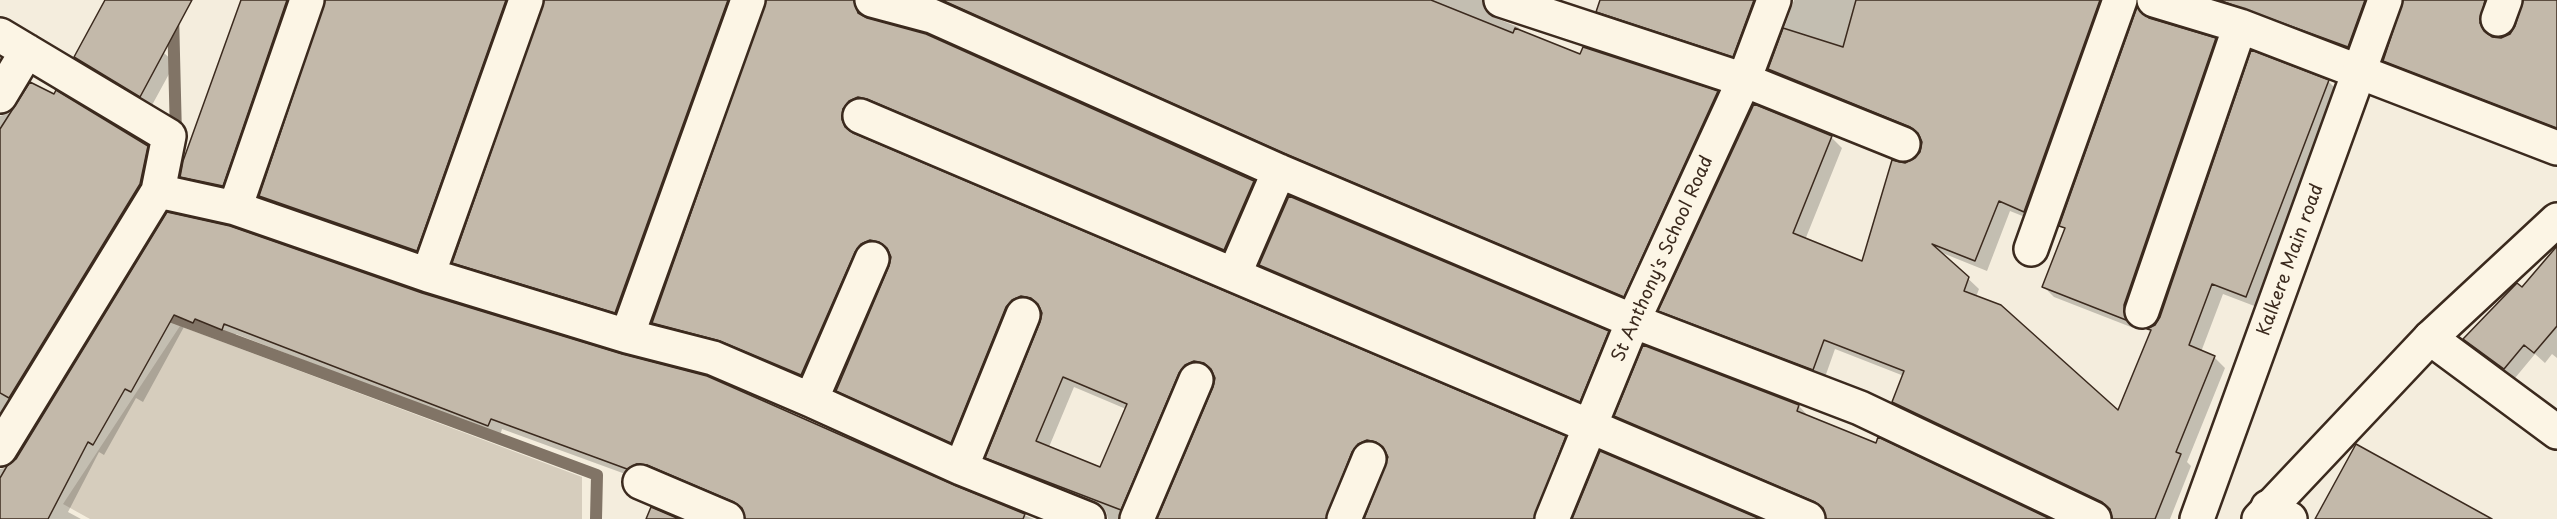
<!DOCTYPE html>
<html>
<head>
<meta charset="utf-8">
<style>
  body { margin:0 }
  canvas { display:block; background:#f4eddd }
</style>
</head>
<body>
<canvas width="2557" height="519"></canvas>
<script>
const ctx = document.querySelector('canvas').getContext('2d');
ctx.lineJoin = 'round';
function paint(path, color) {
  ctx.fillStyle = color;
  ctx.fill(path, 'evenodd');
}
function shape(rows) {
  const path = new Path2D();
  for (const r of rows) {
    path.moveTo(r[0], r[1]);
    for (let i = 2; i < r.length; i += 2) path.lineTo(r[i], r[i + 1]);
  }
  return path;
}
function stroke(path, color, width, dash) {
  ctx.strokeStyle = color;
  ctx.lineWidth = width;
  ctx.lineCap = dash ? 'butt' : 'round';
  ctx.setLineDash(dash || []);
  ctx.stroke(path);
}
function label(font, color, halo, rows, align = 'center') {
  ctx.font = font + ' "Playpen Sans",sans-serif';
  ctx.lineWidth = 4.5;
  ctx.setLineDash([]);
  ctx.textBaseline = 'middle';
  ctx.strokeStyle = halo;
  ctx.fillStyle = color;
  for (const [text, x, y, turn = 0] of rows) {
    ctx.save();
    ctx.translate(x, y);
    ctx.rotate((+turn || 0) * Math.PI / 180);
    ctx.textAlign = isNaN(turn) ? turn : align;
    if (halo) ctx.strokeText(text, 0, 0);
    ctx.fillText(text, 0, 0);
    ctx.restore();
  }
}
paint(shape([
  [180,326,582,477,582,519,90,519,63,504]
]), '#d6cdbd');
paint(shape([
  [242,0,303,0,234,196,193,187,182,176],
  [327,0,522,0,428,261,272,207,261,196],
  [546,0,744,0,626,323,465,273,454,262],
  [768,0,868,0,864,6,865,18,1254,182,1265,193,1235,260,853,121,854,135,1565,438,1576,449,1547,519,1366,519,1389,456,1388,452,1378,451,1341,519,1159,519,1215,387,1214,373,1206,372,1132,519,1108,519,1106,511,998,468,987,457,1042,322,1041,308,1032,307,962,453,848,401,837,390,891,267,890,252,882,251,812,385,664,333,653,323],
  [1074,387,1126,409,1100,469,1049,447],
  [917,0,1497,0,1493,6,1493,17,1518,27,1525,34,1581,56,1584,49,1717,93,1728,103,1635,307],
  [1602,0,1770,0,1744,67,1609,22,1598,11],
  [1794,0,2116,0,2035,221,2010,211,1987,271,1940,252,1979,289,1976,297,2119,413,2152,331,2150,329,2156,326,2328,81,2339,92,2257,307,2223,294,2201,352,2214,357,2225,368,2187,462,2191,466,2170,519,2114,519,2112,512,1905,413,1893,402,1904,376,1835,349,1824,380,1671,321,1660,310,1831,137,1842,148,1805,240,1863,263,1905,164,1915,160,1922,152,1921,137,1781,80,1770,69],
  [2197,0,2381,0,2359,57],
  [2405,0,2501,0,2490,35,2492,38,2502,39,2511,34,2517,26,2524,0,2557,0,2557,134,2396,72,2385,61],
  [2215,40,2226,50,2134,316,2136,329,2054,297,2044,287,2066,230,2061,225],
  [164,53,175,63,151,107,87,68,76,57],
  [10,113,147,147,158,159,0,442,0,116],
  [168,214,953,487,1034,519,747,519,745,512,660,475,639,479,502,429,500,436,236,334,233,340,206,329,204,333,185,325,143,402,136,398,104,455,99,452,68,512,81,519,0,519,0,469,9,467,17,460],
  [2557,249,2557,358,2552,354,2545,363,2535,354,2515,378,2465,339,2523,289],
  [1260,265,1608,332,1620,344,1592,412,1272,277],
  [1644,347,1799,406,1810,418,2047,519,1828,519,1826,512,1627,427,1616,416]
]), '#0003');
stroke(shape([
  [169,0,173,14,176,136],
  [164,309,164,314,597,475,596,519]
]), '#817466', 12);
const building = shape([
  [105,0,192,0,140,97,74,57,105,0],
  [241,0,287,0,223,186,180,177,183,161,241,0],
  [325,0,506,0,417,251,259,196,325,0],
  [544,0,728,0,615,313,452,263,544,0],
  [766,0,854,0,858,13,867,18,926,34,1254,181,1224,250,867,99,858,97,849,101,843,109,842,119,845,127,853,133,1566,436,1534,519,1364,519,1388,457,1383,447,1376,442,1367,440,1358,444,1352,452,1326,519,1157,519,1213,387,1215,378,1211,369,1204,363,1194,361,1185,365,1179,373,1121,510,985,458,1040,322,1042,313,1038,304,1031,298,1021,296,1012,300,1006,307,951,443,836,391,889,266,891,257,887,248,879,242,870,240,861,244,855,252,801,375,720,341,652,323,766,0],
  [1063,377,1127,404,1100,467,1036,441,1063,377],
  [942,0,1431,0,1513,33,1515,28,1580,54,1583,47,1718,91,1624,297,1286,154,942,0],
  [1600,0,1754,0,1733,57,1596,12,1600,0],
  [1856,0,2100,0,2024,212,1999,201,1975,261,1932,244,1969,277,1964,291,2001,305,2118,410,2151,330,2147,329,2155,325,2160,317,2251,50,2329,80,2246,297,2212,284,2189,345,2215,356,2176,452,2181,454,2155,519,2112,519,2110,509,2102,502,1892,402,1904,371,1824,340,1813,370,1658,311,1754,104,1832,136,1793,233,1862,261,1892,160,1905,163,1915,158,1920,152,1922,142,1918,133,1910,127,1768,69,1783,28,1843,47,1856,0],
  [2219,0,2365,0,2348,47,2219,0],
  [2403,0,2485,0,2480,23,2484,31,2492,37,2501,38,2510,34,2515,26,2523,0,2557,0,2557,128,2383,61,2403,0],
  [2137,7,2149,18,2216,38,2124,305,2126,320,2042,287,2065,228,2059,226,2137,7],
  [30,82,54,94,56,90,148,146,140,184,9,398,0,393,0,129,30,82],
  [1289,196,1609,331,1580,402,1259,265,1289,196],
  [167,212,230,226,422,293,622,354,707,376,954,485,1025,514,1023,519,745,519,742,508,734,502,647,465,637,464,627,469,491,419,488,426,224,324,222,330,195,319,193,323,174,315,131,392,125,389,93,445,88,442,48,519,0,519,0,478,7,466,16,459,167,212],
  [2557,246,2557,326,2534,353,2524,345,2504,369,2463,339,2517,283,2522,287,2557,246],
  [1643,345,1799,405,1797,411,1876,443,1878,437,2050,519,1826,519,1823,508,1815,502,1614,416,1643,345],
  [2356,444,2492,519,2315,519,2356,444],
  [1600,451,1760,519,1572,519,1600,451],
  [651,507,679,519,646,519,651,507]
]);
paint(building, '#c3b9aa');
stroke(building, '#3b2a1e', 1.5);
const minor = shape([
  [872,0,932,16,1279,171,1633,321,1860,408,2094,519],
  [1501,0,1744,80,1903,144],
  [2154,0,2240,26,2557,148],
  [2498,19,2505,0],
  [0,35,169,136,158,191,0,449],
  [0,96,27,51],
  [860,116,1808,519],
  [158,191,235,208,428,275,627,336,713,358,811,400,961,468,1088,519],
  [235,208,307,0],
  [2031,249,2120,0],
  [428,275,526,0],
  [1234,275,1279,171],
  [2142,311,2240,26],
  [627,336,748,0],
  [2430,338,2557,432],
  [811,400,872,259],
  [961,468,1023,315],
  [640,482,727,519],
  [2268,507,2290,519],
  [1137,519,1196,380],
  [1344,519,1369,459],
  [1552,519,1633,321,1744,80,1774,0]
]);
const tertiary = shape([
  [2197,519,2385,0],
  [2259,519,2430,338,2557,220]
]);
stroke(minor, '#3b2a1e', 38);
stroke(tertiary, '#3b2a1e', 38);
stroke(minor, '#fcf5e5', 33);
stroke(tertiary, '#fcf5e5', 33);
label('18px', '#3b2a1e', '#fcf5e5', [
  ["St Anthony's School Road",1663,259,-66],
  ["Kalkere Main road",2291,260,-70]
]);
</script>
</body>
</html>
